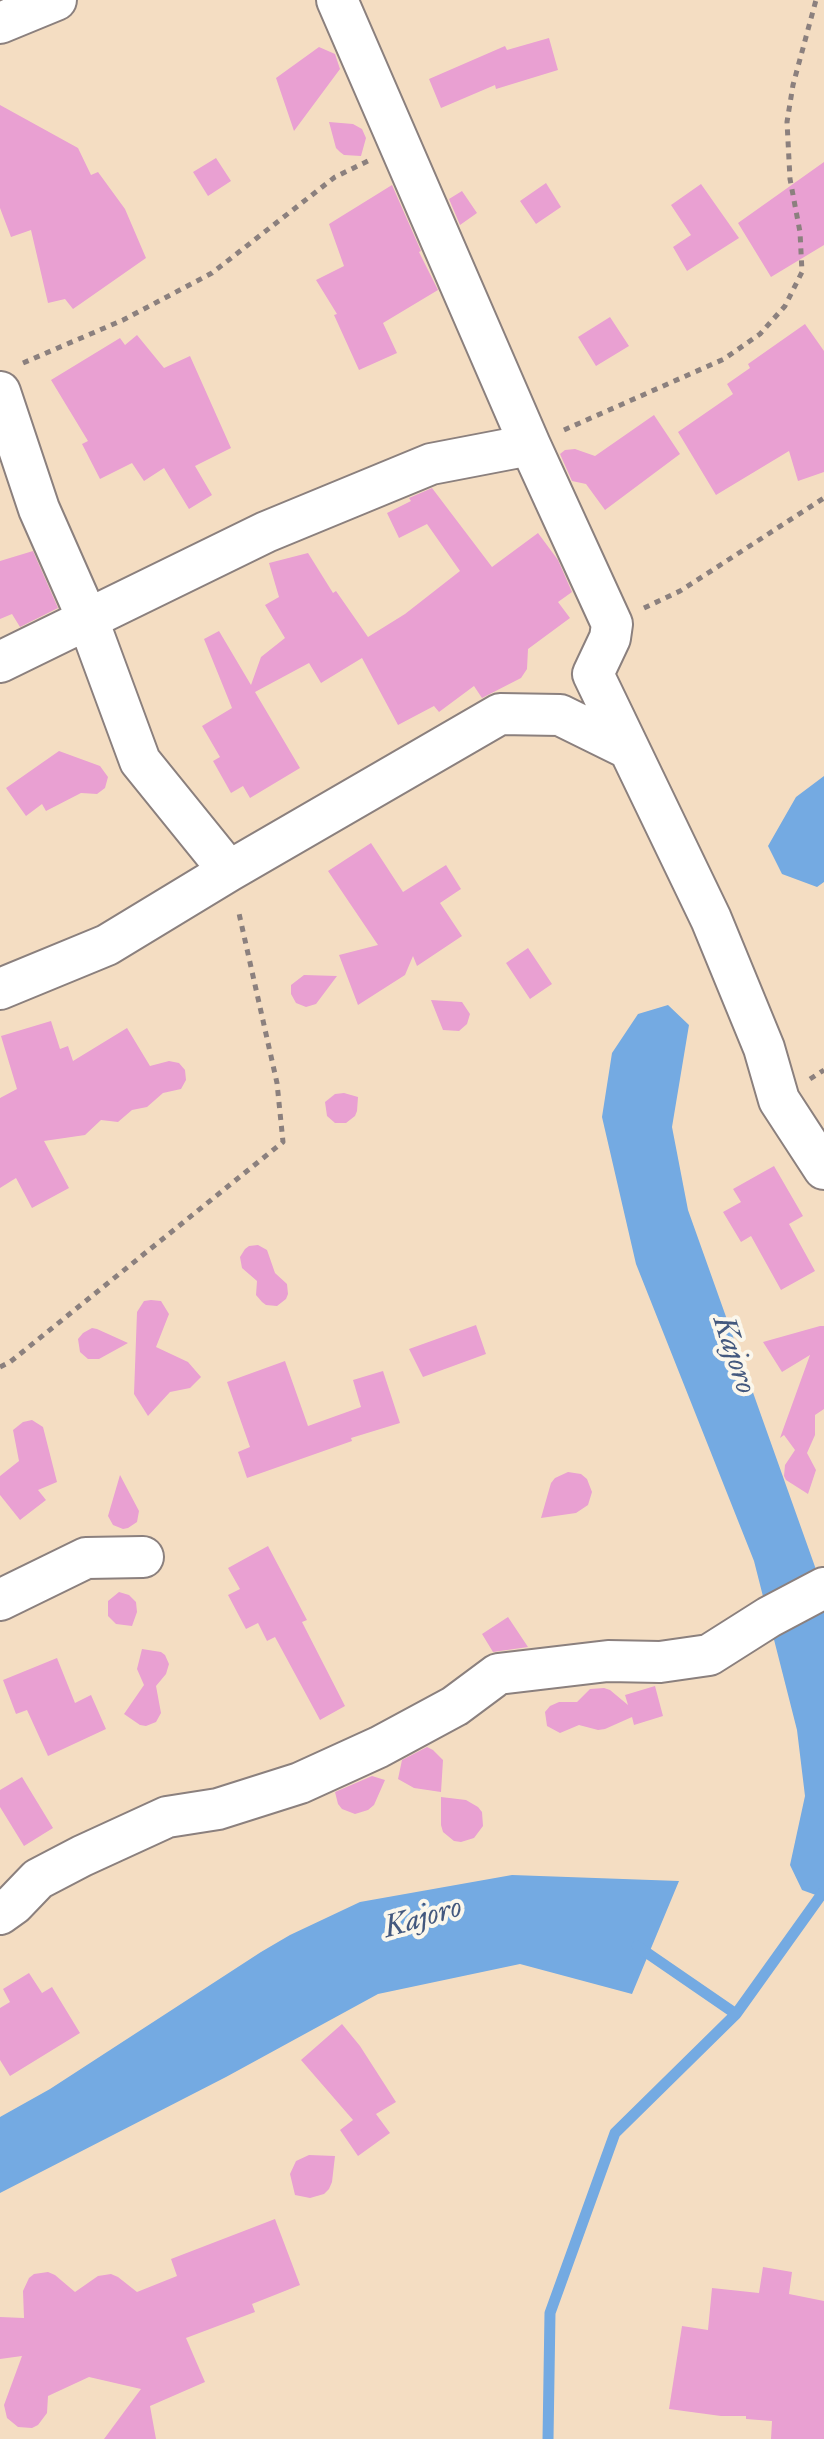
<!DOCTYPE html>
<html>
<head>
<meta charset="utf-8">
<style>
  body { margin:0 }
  canvas { display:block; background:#f4ddc2 }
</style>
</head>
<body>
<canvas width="824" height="2439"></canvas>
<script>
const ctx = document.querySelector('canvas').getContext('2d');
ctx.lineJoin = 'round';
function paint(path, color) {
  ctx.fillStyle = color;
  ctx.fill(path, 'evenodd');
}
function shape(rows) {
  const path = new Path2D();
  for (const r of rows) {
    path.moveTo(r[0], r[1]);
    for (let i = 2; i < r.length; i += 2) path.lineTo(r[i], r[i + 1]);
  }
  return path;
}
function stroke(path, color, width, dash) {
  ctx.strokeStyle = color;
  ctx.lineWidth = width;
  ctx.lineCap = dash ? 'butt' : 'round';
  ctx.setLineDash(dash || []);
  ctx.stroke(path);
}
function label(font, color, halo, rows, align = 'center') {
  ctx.font = font + ' "IM FELL Great Primer",serif';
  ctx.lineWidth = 8;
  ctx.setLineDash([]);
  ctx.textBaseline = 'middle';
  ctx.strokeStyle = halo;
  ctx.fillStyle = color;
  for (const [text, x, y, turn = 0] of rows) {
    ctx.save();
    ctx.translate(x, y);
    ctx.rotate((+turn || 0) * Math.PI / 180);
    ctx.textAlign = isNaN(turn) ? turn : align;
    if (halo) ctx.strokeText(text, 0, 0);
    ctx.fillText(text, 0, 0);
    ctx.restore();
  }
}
paint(shape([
  [824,776,824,882,817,887,782,874,768,846,796,797],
  [668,1005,689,1025,672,1127,688,1210,824,1592,824,1898,802,1890,790,1865,805,1796,797,1730,754,1561,636,1264,602,1117,612,1053,638,1014],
  [512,1875,679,1881,632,1994,520,1964,378,1994,226,2077,0,2193,0,2117,50,2089,261,1952,290,1935,360,1902]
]), '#74aae2');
stroke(shape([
  [637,1946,736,2014],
  [548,2439,550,2313,615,2133,736,2014,824,1891]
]), '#74aae2', 11);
paint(shape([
  [549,38,558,70,496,89,495,85,441,108,429,79,505,46,507,50],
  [319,47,335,54,340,69,294,131,276,78],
  [0,105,78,148,91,175,98,172,125,209,146,258,73,309,65,299,48,303,31,230,11,237,0,208],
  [329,122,353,124,362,129,366,138,361,156,344,155,340,152,336,148],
  [216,158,231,181,208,196,193,172],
  [824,162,824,245,771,277,738,223],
  [546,183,561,207,536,224,520,201],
  [701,184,739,238,687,271,673,247,691,235,671,205],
  [392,185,421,251,419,252,438,290,383,323,397,353,359,370,334,315,337,314,316,280,344,266,329,224],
  [462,191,477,213,460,225,449,199],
  [610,317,629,346,596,366,578,337],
  [805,324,824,351,824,472,798,481,789,451,716,495,678,432,733,394,727,384,750,368,748,364],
  [137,335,164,368,190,356,231,448,195,466,212,495,189,509,164,468,144,481,132,463,100,479,82,444,88,441,51,380,120,338,125,345],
  [654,415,680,454,605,510,586,484,572,481,560,454,565,450,575,449,595,456],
  [432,488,492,567,538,533,558,560,572,592,558,602,570,618,528,649,527,669,521,678,482,698,474,686,439,712,434,706,398,725,362,658,321,683,309,663,255,692,300,768,250,798,243,786,231,793,213,761,220,757,202,726,232,708,204,639,219,631,251,685,261,657,285,638,265,605,279,597,269,563,308,553,333,593,336,591,368,637,405,614,460,571,427,524,399,538,387,513,411,501,409,498],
  [33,551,58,608,20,627,12,614,0,619,0,561],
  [59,751,100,766,108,777,105,788,97,794,81,793,46,811,42,804,26,816,6,788],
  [371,843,403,892,446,865,461,889,440,903,462,936,417,966,413,956,405,975,358,1005,339,955,378,945,328,871],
  [528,948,552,984,530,999,506,963],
  [304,975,337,976,316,1004,306,1007,296,1003,291,994,291,985],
  [431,1000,462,1002,470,1014,467,1024,459,1031,443,1030],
  [51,1021,60,1049,68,1046,73,1061,127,1028,150,1066,169,1061,179,1063,185,1070,186,1080,181,1089,163,1093,147,1107,132,1110,118,1122,101,1120,85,1135,44,1141,69,1188,32,1208,16,1178,0,1188,0,1098,17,1089,1,1036],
  [344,1093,358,1097,357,1111,355,1116,346,1123,335,1123,327,1116,325,1102,335,1094],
  [774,1166,803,1216,789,1224,815,1271,781,1290,751,1236,741,1242,723,1212,741,1202,733,1189],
  [258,1245,267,1250,275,1273,287,1284,288,1294,286,1299,277,1306,266,1305,262,1302,256,1295,257,1281,242,1268,240,1257,245,1249,249,1246],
  [151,1300,161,1301,169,1314,156,1347,188,1362,201,1377,190,1388,170,1392,148,1416,134,1394,137,1312,144,1301],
  [476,1325,486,1354,423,1377,409,1349],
  [820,1326,824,1326,824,1409,815,1415,815,1435,807,1453,816,1470,808,1494,786,1480,784,1476,785,1465,795,1450,784,1435,780,1438,810,1355,782,1372,763,1342],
  [92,1328,97,1329,128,1343,99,1359,88,1359,80,1352,78,1339,83,1333],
  [285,1361,308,1426,361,1407,353,1380,383,1371,400,1423,351,1438,352,1441,247,1478,238,1452,250,1447,227,1382],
  [32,1420,43,1427,57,1482,38,1490,46,1500,20,1520,0,1495,0,1476,19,1461,13,1430,23,1422],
  [568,1472,581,1474,587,1479,592,1492,588,1505,576,1513,541,1518,551,1483,555,1478],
  [120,1475,139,1511,137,1522,128,1528,123,1529,113,1525,108,1516],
  [268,1546,307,1620,302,1622,345,1706,320,1720,275,1637,267,1641,258,1623,246,1629,228,1595,240,1589,228,1568],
  [119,1592,129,1595,136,1602,137,1612,132,1626,116,1624,108,1616,108,1601],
  [508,1617,528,1647,493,1652,482,1634],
  [142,1649,161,1652,165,1655,169,1664,166,1674,156,1686,161,1713,156,1722,146,1726,140,1725,124,1714,144,1685,137,1669],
  [57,1658,75,1703,91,1695,106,1729,48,1756,27,1710,16,1714,3,1680],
  [655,1686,663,1716,634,1725,632,1717,605,1729,598,1730,579,1725,560,1733,547,1726,545,1712,550,1706,559,1702,577,1702,590,1689,604,1688,610,1690,628,1705,625,1695],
  [427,1747,433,1750,443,1760,441,1792,414,1788,398,1779,402,1760],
  [372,1776,385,1780,374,1805,368,1810,355,1814,342,1809,338,1804,335,1792],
  [22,1777,53,1828,24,1846,0,1807,0,1790],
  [441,1797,466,1800,478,1807,482,1812,483,1826,474,1838,461,1842,454,1841,443,1832,441,1825],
  [29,1973,42,1993,52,1987,80,2033,10,2076,0,2060,0,2008,10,2002,3,1989],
  [342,2024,360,2046,396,2102,376,2114,390,2133,358,2156,340,2130,353,2120,301,2060],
  [309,2155,335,2156,332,2182,329,2189,324,2194,310,2198,295,2195,290,2174,296,2161],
  [275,2219,300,2285,252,2304,255,2312,186,2338,205,2382,150,2406,156,2439,104,2439,141,2389,89,2377,48,2396,47,2413,38,2425,32,2428,18,2427,7,2418,4,2405,22,2356,0,2359,0,2317,24,2318,23,2291,29,2278,34,2274,48,2272,55,2275,75,2292,98,2276,111,2274,118,2277,137,2292,177,2276,171,2259],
  [763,2267,792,2272,789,2294,824,2301,824,2439,771,2439,772,2421,746,2419,746,2416,721,2416,669,2409,682,2326,708,2330,712,2288,759,2293]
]), '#e9a0d2');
const street = shape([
  [337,0,530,445,612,624,610,638,593,674,711,919,764,1048,779,1100,824,1169],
  [0,23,56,0],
  [0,392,39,509,88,620,140,761,229,871],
  [0,662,266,532,431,464,530,445],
  [0,989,107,945,229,871,500,714,560,715,629,749],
  [0,1600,86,1558,143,1557],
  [0,1914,14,1904,38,1879,82,1856,167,1817,218,1809,300,1783,379,1747,455,1706,498,1674,608,1661,660,1662,709,1655,769,1617,824,1588]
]);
stroke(street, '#8b807e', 44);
stroke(shape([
  [23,363,123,320,212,273,335,177,368,161],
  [564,430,724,359,760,334,785,306,802,272,800,232,790,179,787,122,793,85,816,0],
  [644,608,680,591,824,498],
  [810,1079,824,1070],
  [0,1367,10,1362,283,1142,277,1083,238,909]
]), '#8b807e', 5, [6, 6]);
stroke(street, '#fff', 40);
label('italic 30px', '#43587e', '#fbf7ec', [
  ["Kajoro",733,1355,72],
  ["Kajoro",423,1919,-16]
]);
</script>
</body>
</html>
